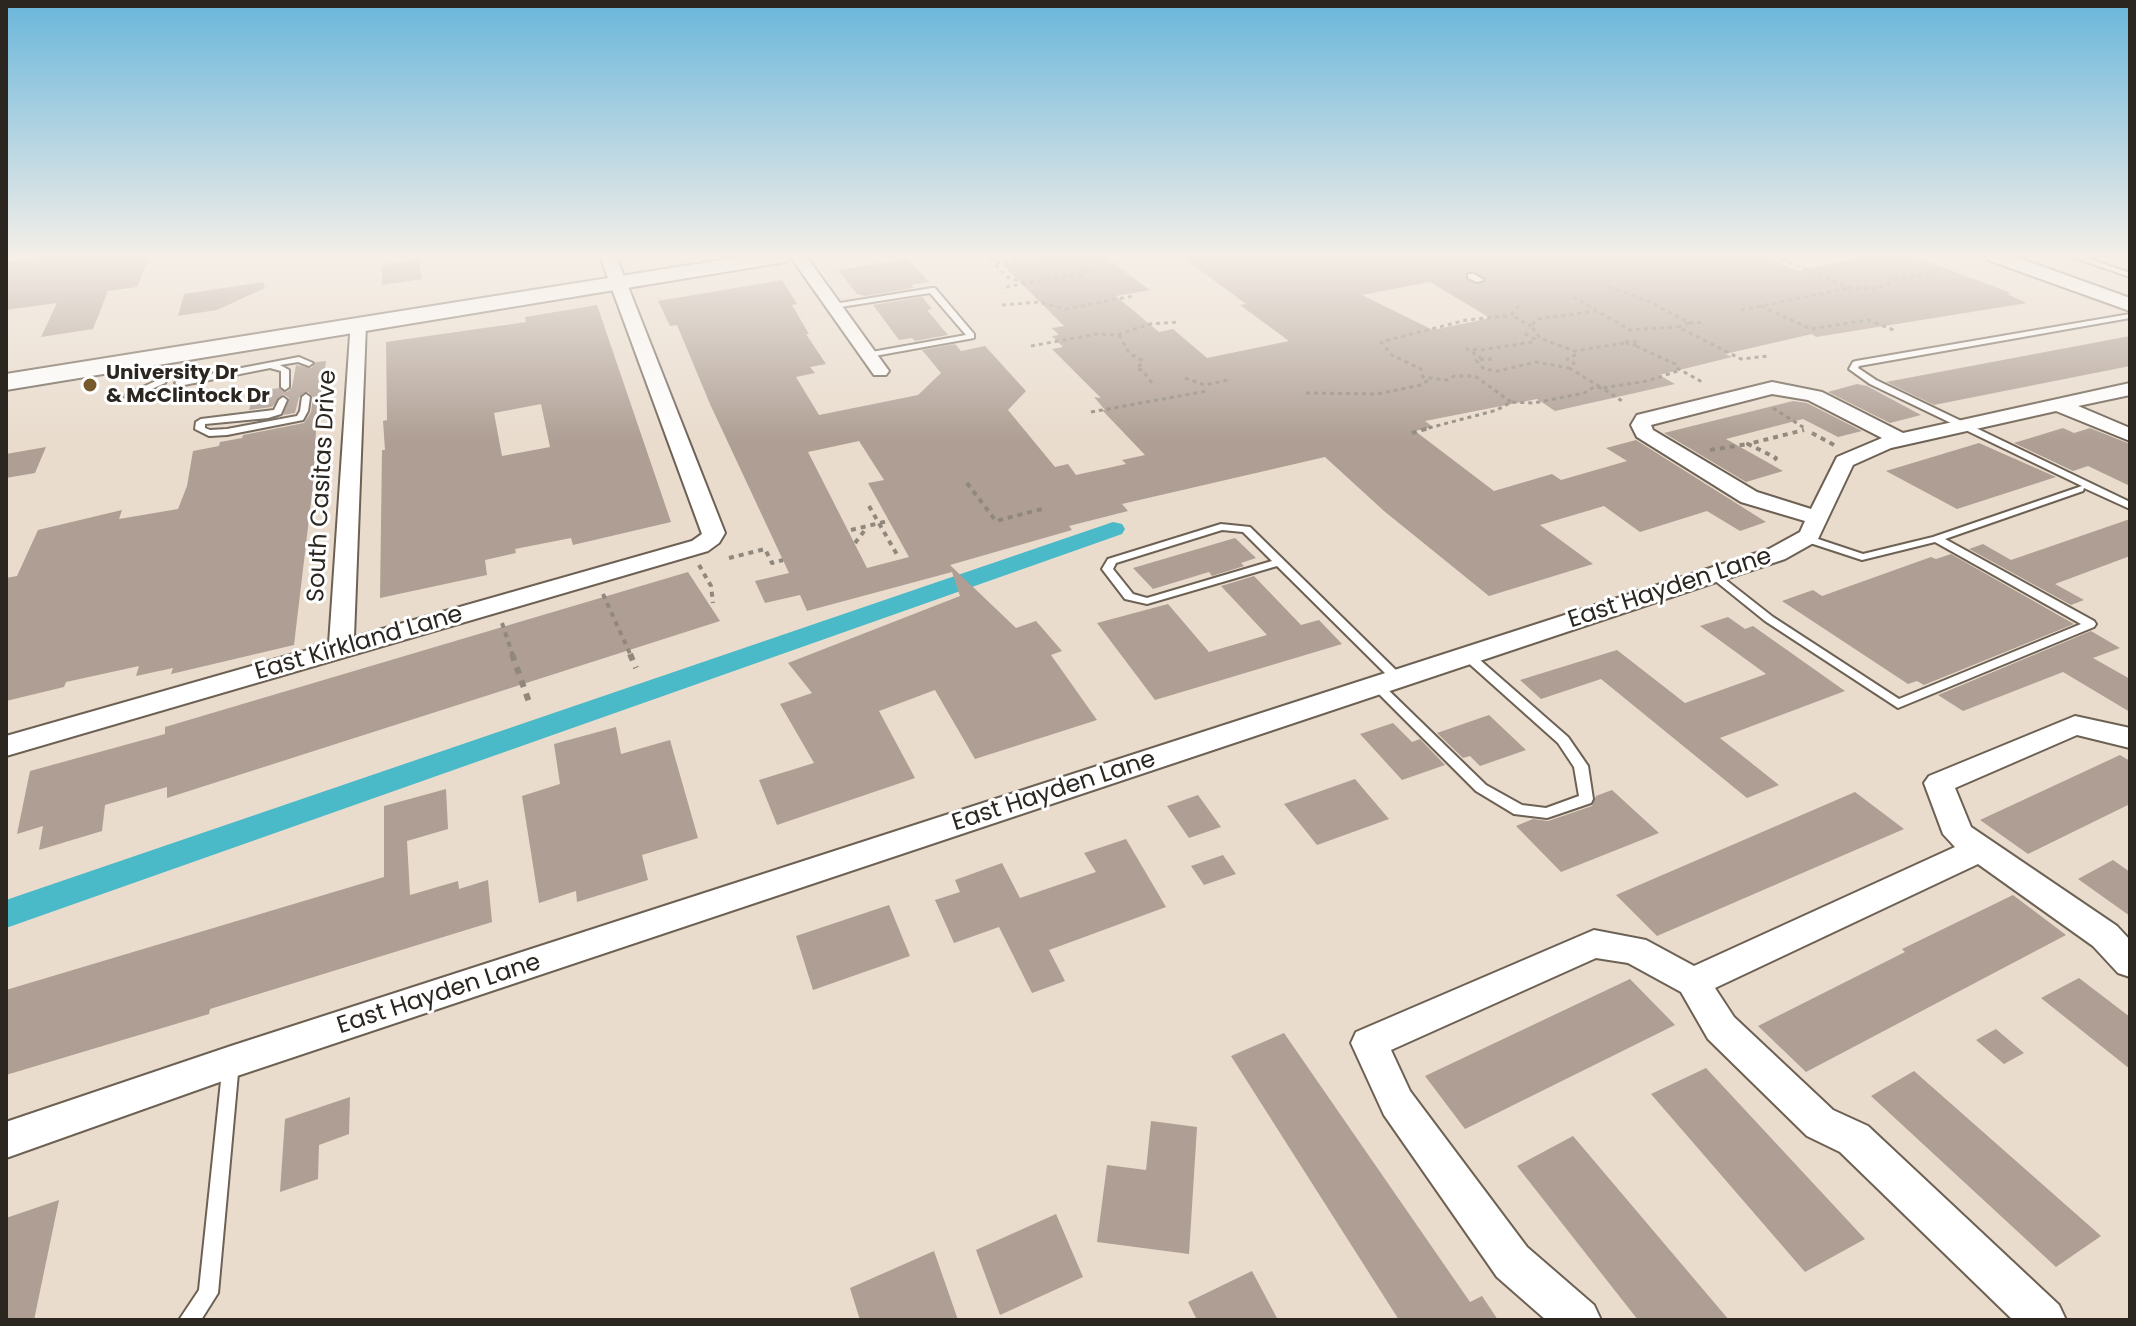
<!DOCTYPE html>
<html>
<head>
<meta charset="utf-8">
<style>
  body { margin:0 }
  #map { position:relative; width:2136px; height:1326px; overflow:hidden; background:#e9dccd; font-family:Poppins,sans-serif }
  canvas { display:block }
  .frame { position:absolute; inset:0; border:8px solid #2b2620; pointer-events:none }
</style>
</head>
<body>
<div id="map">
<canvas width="2136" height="1326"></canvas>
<div class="frame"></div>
</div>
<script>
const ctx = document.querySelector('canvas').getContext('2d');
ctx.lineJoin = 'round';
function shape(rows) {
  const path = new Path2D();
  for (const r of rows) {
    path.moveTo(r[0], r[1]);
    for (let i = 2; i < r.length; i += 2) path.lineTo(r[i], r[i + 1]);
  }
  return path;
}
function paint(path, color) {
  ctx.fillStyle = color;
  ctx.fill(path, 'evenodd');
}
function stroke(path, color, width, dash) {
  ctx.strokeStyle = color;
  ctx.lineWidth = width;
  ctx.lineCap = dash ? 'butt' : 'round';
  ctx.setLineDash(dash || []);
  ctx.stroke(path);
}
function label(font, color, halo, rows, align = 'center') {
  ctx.font = font + ' Poppins,sans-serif';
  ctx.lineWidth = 6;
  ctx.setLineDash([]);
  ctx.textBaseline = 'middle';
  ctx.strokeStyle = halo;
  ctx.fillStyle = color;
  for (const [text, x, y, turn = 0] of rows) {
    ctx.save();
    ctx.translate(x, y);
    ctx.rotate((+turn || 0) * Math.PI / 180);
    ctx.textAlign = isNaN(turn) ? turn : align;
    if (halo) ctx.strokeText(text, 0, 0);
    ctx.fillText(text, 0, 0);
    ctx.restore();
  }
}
paint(shape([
  [1113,522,1122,524,1125,529,1122,534,6,928,6,900,1113,522]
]), '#4ab9c8');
paint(shape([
  [53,256,150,256,137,287,108,291,93,329,41,337,57,303,6,310,6,262],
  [1051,256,1104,256,1150,290,1116,296,1159,332,1173,329,1207,358,1289,341,1240,305,1246,304,1181,256,1763,256,1798,271,1866,256,1913,256,2011,293,2007,294,2027,303,1816,337,1812,334,1725,354,1732,357,1659,375,1675,384,1555,411,1537,399,1425,421,1433,427,1415,431,1494,491,1552,474,1561,480,1627,461,1606,448,1636,440,1766,522,1740,531,1707,511,1640,532,1604,506,1540,525,1593,564,1489,596,1384,511,1325,457,1122,504,1128,511,1069,526,1072,530,950,565,1016,628,1036,621,1062,651,1051,655,1097,720,975,759,935,690,879,711,915,778,777,825,759,780,814,763,780,704,812,693,788,663,960,596,952,572,807,611,800,595,765,603,755,581,789,573,710,404,677,325,670,326,658,301,782,280,797,304,792,305,809,334,806,334,826,364,810,367,815,373,796,377,819,415,918,395,941,373,922,350,955,344,961,351,985,346,1026,391,1008,410,1055,467,1068,464,1076,475,1126,464,1122,460,1145,455,1102,410,1105,410,1094,397,1101,398,1052,349,1063,347,1052,336,1059,335,1052,328,1064,326,1002,264],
  [1430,282,1490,318,1433,330,1362,295],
  [859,441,884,480,868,483,909,557,867,568,808,452],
  [419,259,422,279,382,285,382,265],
  [908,259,929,282,911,285,914,288,866,296,857,294,838,270],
  [263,282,265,288,217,310,178,316,184,294],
  [922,297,932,309,927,310,948,335,915,341,912,338,899,340,873,305],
  [597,305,671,522,573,545,571,538,515,549,516,553,485,560,487,575,380,598,382,450,385,450,383,421,387,420,386,342,526,322,525,317],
  [541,404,550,447,502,456,494,413],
  [2130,336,2130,366,1934,405,1886,382],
  [326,361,321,394,318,395,313,485,294,645,171,674,173,668,136,676,139,666,66,682,64,687,6,701,6,578,17,576,38,530,122,510,119,519,178,509,187,486,193,451,219,446,220,442,242,438,243,435,304,423,311,412,313,397,308,392,299,397,295,413,283,415,289,398,283,394,272,407,249,410,254,392,279,388,287,392,292,387,296,365,311,368,316,362],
  [1857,384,1867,386,1921,415,1890,423,1828,392],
  [1793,401,1807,403,1862,431,1838,437,1803,419,1726,439,1783,471,1746,482,1664,433],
  [2063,428,2074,433,2090,428,2130,444,2130,486,2088,466,2073,471,2014,443],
  [1979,443,2056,477,1957,509,1886,471],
  [46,447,35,473,6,478,6,454],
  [2130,519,2130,556,2055,584,2084,600,2071,605,1969,549,1983,544,2011,560],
  [1235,538,1256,558,1241,563,1244,566,1212,576,1209,572,1153,589,1133,568],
  [1951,554,2074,624,1924,685,1917,681,1908,684,1782,601,1813,590,1822,596,1931,557,1936,559],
  [688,572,720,621,167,798,167,787,105,805,102,831,39,850,43,826,17,834,30,771,165,734,165,727],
  [1254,576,1301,625,1319,620,1342,644,1155,700,1097,623,1168,604,1209,652,1267,635,1221,586],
  [1728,617,1745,629,1753,626,1845,691,1720,738,1779,785,1747,798,1601,679,1541,699,1520,680,1617,650,1685,703,1766,674,1700,626],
  [2091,631,2120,648,2093,658,2130,679,2130,712,2063,672,1963,711,1938,695],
  [1489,715,1526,750,1480,766,1470,756,1463,758,1437,733],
  [1393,723,1412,742,1420,739,1445,765,1402,780,1360,734],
  [616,727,621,754,670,740,698,838,642,855,648,880,577,902,576,891,539,903,522,796,560,784,554,744],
  [2120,755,2130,761,2130,804,2028,854,1980,820],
  [1355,779,1389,819,1317,845,1284,804],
  [446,789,448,829,407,841,410,895,458,881,459,889,488,880,492,922,210,1009,209,1014,6,1075,6,990,384,877,384,806],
  [1612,790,1659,833,1561,872,1516,826,1533,819,1548,821,1592,806,1596,796],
  [1855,792,1904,829,1657,936,1616,895],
  [1198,795,1221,827,1189,838,1167,806],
  [1126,839,1166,907,1049,950,1065,981,1032,993,999,927,954,943,935,900,960,892,955,880,1002,863,1020,898,1096,872,1084,853],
  [1223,855,1236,874,1204,885,1191,866],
  [2113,860,2130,872,2130,916,2078,879],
  [2013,895,2066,935,1806,1072,1758,1026,1905,952,1902,949],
  [889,905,910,956,813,990,796,936],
  [2079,978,2130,1017,2130,1069,2041,998],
  [1630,979,1675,1025,1465,1129,1425,1076],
  [1996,1029,2024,1053,2004,1064,1976,1040],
  [1284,1033,1470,1302,1482,1296,1498,1320,1399,1320,1231,1056],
  [1706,1068,1865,1239,1805,1272,1651,1094],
  [1914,1071,2101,1236,2056,1267,1871,1096],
  [350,1097,349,1134,319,1145,318,1179,280,1192,285,1119],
  [1151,1121,1197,1127,1189,1254,1097,1242,1107,1165,1146,1170],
  [1573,1136,1729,1320,1638,1320,1517,1166],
  [59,1200,34,1320,6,1320,6,1218],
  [1056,1214,1083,1277,1000,1315,976,1250],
  [934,1251,958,1320,860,1320,850,1288],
  [1252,1271,1278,1320,1197,1320,1188,1302]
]), '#ae9e93');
const service = shape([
  [2070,256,2081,256,2130,273,2130,277,2070,256],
  [1468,274,1474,274,1484,280,1477,282,1468,278,1468,274],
  [932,288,935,288,974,334,974,338,869,357,865,355,866,353,966,335,930,293,834,308,830,306,834,304,932,288],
  [2130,314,2130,318,1859,366,1858,368,1876,380,2130,502,2130,509,2084,488,2083,491,1945,539,2094,621,2096,624,2094,627,1898,708,1765,621,1708,575,1709,573,1717,573,1773,617,1899,699,2081,624,1935,542,1862,560,1801,540,1800,538,1805,535,1809,536,1863,554,1933,537,2082,486,1870,384,1849,369,1853,362,1856,361,2130,314],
  [299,357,313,363,309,366,298,362,280,365,289,370,289,387,285,390,281,387,281,371,270,368,179,386,175,383,179,380,299,357],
  [162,378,166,381,165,383,131,398,124,396,162,378],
  [306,394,310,397,308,411,303,420,227,435,209,436,195,429,196,422,201,419,274,410,279,400,283,397,287,400,281,414,268,418,205,424,205,428,210,430,227,429,297,416,300,411,302,397,306,394],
  [1221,524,1250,527,1402,676,1404,679,1402,682,1394,682,1277,566,1147,604,1125,599,1102,569,1108,559,1221,524],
  [1222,530,1243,532,1272,561,1147,598,1133,594,1113,569,1116,563,1222,530],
  [1468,652,1472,653,1568,737,1588,766,1593,799,1591,803,1547,818,1514,814,1476,791,1371,686,1373,683,1381,683,1486,785,1522,805,1546,808,1579,796,1574,767,1558,743,1464,659,1462,656,1464,653,1468,652],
  [231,1054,237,1057,239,1062,218,1293,201,1320,179,1320,199,1290,223,1062,225,1057,231,1054]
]);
const minor = shape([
  [600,256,616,256,725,533,719,543,708,551,6,756,6,736,329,644,351,320,363,320,366,324,354,637,692,541,702,534,600,256],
  [790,256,806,256,889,371,886,375,874,375,790,256],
  [1772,382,1822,392,1903,433,2130,383,2130,395,2078,406,2130,428,2130,441,2056,411,1891,448,1853,465,1817,541,1785,559,231,1078,6,1158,6,1122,231,1046,1769,549,1800,532,1805,521,1741,502,1637,437,1631,425,1637,415,1772,382],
  [1772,394,1808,400,1882,438,1837,457,1811,509,1757,492,1653,430,1651,425,1772,394],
  [2075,716,2130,728,2130,748,2077,735,1955,788,1971,827,2117,926,2130,940,2130,977,2118,973,2093,946,1978,864,1715,988,1734,1017,1833,1110,1868,1126,2059,1305,2066,1320,2013,1320,1840,1152,1807,1136,1708,1039,1681,992,1628,963,1596,958,1391,1050,1410,1091,1527,1247,1594,1305,1601,1320,1546,1320,1497,1277,1384,1115,1351,1043,1356,1032,1594,930,1646,940,1694,966,1955,847,1943,834,1924,783,1929,776,2075,716]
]);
const tertiary = shape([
  [1986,256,2013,256,2130,298,2130,311,1988,260,1986,256]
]);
const secondary = shape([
  [746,256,796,256,785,262,6,390,6,374,746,256]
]);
stroke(service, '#6d6154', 4);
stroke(minor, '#6d6154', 4);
stroke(tertiary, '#6d6154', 4);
stroke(secondary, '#6d6154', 4);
stroke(shape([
  [1069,256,1082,267,1080,273],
  [1774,256,1850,288,1877,288,1895,280,1937,272],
  [990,259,1007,277,1028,284],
  [996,263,1037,256],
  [1078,273,1083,274,1084,276,1073,275,1078,273],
  [1084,273,1099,269],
  [1006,287,1073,275],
  [1609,287,1646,300,1689,323,1703,322],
  [1573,297,1630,330,1678,327],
  [1002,305,1039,302,1065,309,1133,296],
  [1519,306,1511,315,1531,326],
  [1761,306,1811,329,1868,320,1896,331],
  [1741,310,1849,288],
  [1597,311,1537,319,1531,326,1540,338,1574,351,1625,343],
  [1507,316,1466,320,1381,342,1392,355,1421,369,1423,377,1447,380,1454,376,1475,376,1511,402],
  [1689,323,1678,327,1741,359,1768,356],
  [1119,335,1129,353,1143,361,1137,369,1142,370,1153,384],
  [1625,341,1634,341,1638,345,1629,345,1625,341],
  [1031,346,1097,334,1117,335,1150,324,1178,322],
  [1636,346,1675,364,1675,367,1704,383],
  [1482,359,1467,349,1481,350,1533,342,1535,339,1524,333],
  [1492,359,1476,360,1484,369,1498,371,1536,362,1569,368,1574,363,1567,359,1577,354,1574,351],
  [1569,368,1602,388,1647,381,1681,370],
  [1185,378,1205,385,1228,380],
  [1306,393,1377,394,1421,385,1430,379],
  [1773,408,1806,429],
  [1091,412,1207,391],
  [1421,430,1497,410,1511,402,1534,403,1584,393,1594,387,1602,388,1622,401]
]), '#91887d', 3, [4, 4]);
stroke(shape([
  [1412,433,1429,428],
  [1812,433,1834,445],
  [1710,450,1748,444],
  [1774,460,1776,458,1748,444,1804,430],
  [967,483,996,521,1042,509],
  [869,506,899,558],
  [851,530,888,521],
  [855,543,865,530,862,528],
  [729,558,765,549,772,563,783,560],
  [699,565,711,586,713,603],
  [603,594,631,656],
  [502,623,513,656]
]), '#91887d', 4, [5, 5]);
stroke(shape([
  [512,654,529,702],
  [630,654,636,668]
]), '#91887d', 6, [7, 7]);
paint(service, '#fff');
paint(minor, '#fff');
paint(tertiary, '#fff');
paint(secondary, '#fff');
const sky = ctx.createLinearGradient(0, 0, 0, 442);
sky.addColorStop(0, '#69b6db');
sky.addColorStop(0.58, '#f5efe8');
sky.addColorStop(1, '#f5efe800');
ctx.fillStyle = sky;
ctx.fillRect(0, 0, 2136, 442);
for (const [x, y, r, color] of [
  [90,385,8,"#76592d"]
]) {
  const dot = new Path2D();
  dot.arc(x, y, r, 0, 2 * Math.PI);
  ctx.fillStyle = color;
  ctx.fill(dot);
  stroke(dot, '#fff', 3);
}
label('bold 20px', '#2b2620', '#fff', [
  ["University Dr",106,374],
  ["& McClintock Dr",106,397]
], 'left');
label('24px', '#2b2620', '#fff', [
  ["South Casitas Drive",323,486,-87],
  ["East Hayden Lane",1670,589,-18],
  ["East Kirkland Lane",359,644,-16],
  ["East Hayden Lane",1054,792,-18],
  ["East Hayden Lane",439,995,-18]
]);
</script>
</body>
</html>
